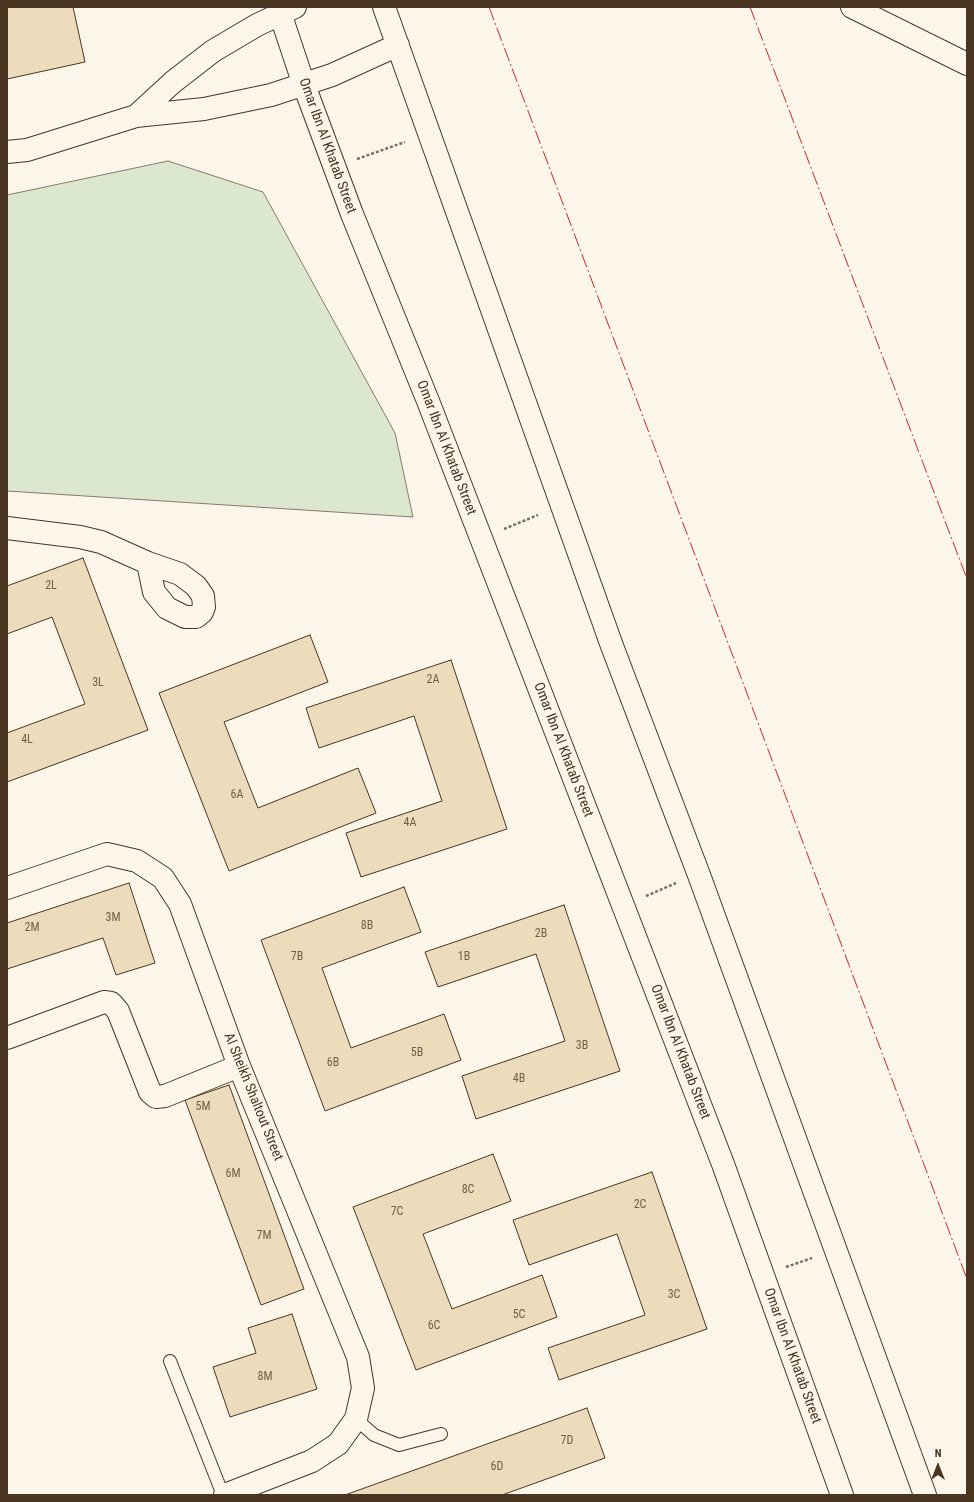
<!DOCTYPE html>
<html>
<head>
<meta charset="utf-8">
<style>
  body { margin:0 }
  #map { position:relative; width:974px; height:1502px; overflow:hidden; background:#fbf6e9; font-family:"Roboto Condensed",sans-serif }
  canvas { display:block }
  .frame { position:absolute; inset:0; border:8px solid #4a3520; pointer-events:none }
  .north { position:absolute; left:918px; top:1446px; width:40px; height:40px; -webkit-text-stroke:3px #fbf6e9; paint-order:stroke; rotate:0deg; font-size:11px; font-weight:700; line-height:16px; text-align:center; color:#4a3520 }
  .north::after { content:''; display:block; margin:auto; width:14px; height:18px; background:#4a3520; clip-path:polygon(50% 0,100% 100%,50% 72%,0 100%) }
</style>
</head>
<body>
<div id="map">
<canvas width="974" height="1502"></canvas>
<div class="frame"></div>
<div class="north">N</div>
</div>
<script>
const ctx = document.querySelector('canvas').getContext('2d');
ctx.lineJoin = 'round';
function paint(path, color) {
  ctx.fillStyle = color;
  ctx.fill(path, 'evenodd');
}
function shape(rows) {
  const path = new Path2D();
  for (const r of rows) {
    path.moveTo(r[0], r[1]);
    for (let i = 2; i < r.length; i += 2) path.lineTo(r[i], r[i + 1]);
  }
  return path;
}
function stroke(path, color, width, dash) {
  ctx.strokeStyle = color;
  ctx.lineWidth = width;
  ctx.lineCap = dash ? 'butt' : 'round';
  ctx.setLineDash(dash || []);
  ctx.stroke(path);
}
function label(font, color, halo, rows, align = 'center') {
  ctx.font = font + ' "Roboto Condensed",sans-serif';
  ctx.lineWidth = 3;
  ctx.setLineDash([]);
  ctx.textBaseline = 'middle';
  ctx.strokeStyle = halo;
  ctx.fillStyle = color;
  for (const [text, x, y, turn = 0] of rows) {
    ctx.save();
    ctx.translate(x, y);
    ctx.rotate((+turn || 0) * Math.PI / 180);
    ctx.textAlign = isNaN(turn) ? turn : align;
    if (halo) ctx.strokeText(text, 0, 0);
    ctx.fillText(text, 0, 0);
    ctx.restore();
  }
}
const green = shape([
  [168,161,263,192,395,433,413,517,7,491,7,195,168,161]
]);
paint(green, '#dce7d0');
stroke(green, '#887966', 1);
const building = shape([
  [7,7,73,7,85,62,7,79,7,7],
  [83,558,148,730,7,782,7,733,85,704,52,617,7,634,7,586,83,558],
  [310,635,328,682,224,722,258,808,358,768,376,813,229,871,159,693,310,635],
  [451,660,507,829,361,877,346,833,442,801,414,716,319,748,306,708,451,660],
  [129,883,155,963,116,975,103,938,7,969,7,923,129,883],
  [404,887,421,932,322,968,351,1048,444,1014,461,1060,325,1111,261,940,404,887],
  [564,905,620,1071,476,1119,462,1076,565,1041,536,954,438,987,425,952,564,905],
  [229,1085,304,1289,261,1305,185,1100,229,1085],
  [493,1154,511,1201,423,1234,452,1309,542,1275,557,1317,416,1370,353,1207,493,1154],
  [652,1172,707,1329,559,1380,548,1348,645,1315,617,1234,529,1265,513,1220,652,1172],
  [292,1314,317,1389,230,1417,213,1367,256,1353,248,1328,292,1314],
  [587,1408,605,1458,502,1495,345,1495,587,1408]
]);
paint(building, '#ecdcbc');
stroke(building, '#4a3520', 1);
const lane = shape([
  [170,1361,223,1495],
  [356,1419,374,1435,399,1445,441,1434]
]);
const street = shape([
  [7,528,80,537,101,542,148,563,180,574,196,586,203,596,204,607,202,612,196,617,185,617,167,608,154,592,148,563],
  [7,888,107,854,137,861,163,878,180,904,239,1066,358,1357,363,1388,356,1419,338,1444,312,1461,225,1495],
  [7,1038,104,1002,111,1003,118,1011,150,1092,156,1097,165,1096,239,1066]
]);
const secondary = shape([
  [278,7,304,85,352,214,428,401,723,1164,842,1495],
  [384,7,612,646,699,875,925,1495],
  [852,7,967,64],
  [136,116,173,82,213,51,257,25,295,7],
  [7,152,27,150,136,116,204,109,271,95,332,75,398,45]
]);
stroke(lane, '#4a3520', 14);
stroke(street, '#4a3520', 24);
stroke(secondary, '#4a3520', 24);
stroke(shape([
  [357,159,405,142],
  [504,529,538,515],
  [646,896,676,883],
  [786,1267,812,1258]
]), '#7f6f5c', 2.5, [3, 2]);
stroke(lane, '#fbf6e9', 12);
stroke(street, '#fbf6e9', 22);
stroke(secondary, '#fbf6e9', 22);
stroke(shape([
  [489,7,967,1279],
  [750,7,967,579]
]), '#c62828', 1, [14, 3, 2, 3]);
label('12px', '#725f47', null, [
  ["2L",51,586],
  ["2A",433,680],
  ["3L",98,683],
  ["4L",27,740],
  ["6A",237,795],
  ["4A",410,823],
  ["3M",113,918],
  ["8B",367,926],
  ["2M",32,928],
  ["2B",541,934],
  ["7B",297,957],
  ["1B",464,957],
  ["3B",582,1046],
  ["5B",417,1053],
  ["6B",333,1063],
  ["4B",519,1079],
  ["5M",203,1107],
  ["6M",233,1174],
  ["8C",468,1190],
  ["2C",640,1205],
  ["7C",397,1212],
  ["7M",264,1236],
  ["3C",674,1295],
  ["5C",519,1315],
  ["6C",434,1326],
  ["8M",265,1377],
  ["7D",567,1441],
  ["6D",497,1467]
]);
label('14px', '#4a3520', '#fbf6e9', [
  ["Omar Ibn Al Khatab Street",327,146,70],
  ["Omar Ibn Al Khatab Street",446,448,69],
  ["Omar Ibn Al Khatab Street",563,750,69],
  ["Omar Ibn Al Khatab Street",680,1052,69],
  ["Al Sheikh Shaltout Street",253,1097,68],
  ["Omar Ibn Al Khatab Street",792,1356,70]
]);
</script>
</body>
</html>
